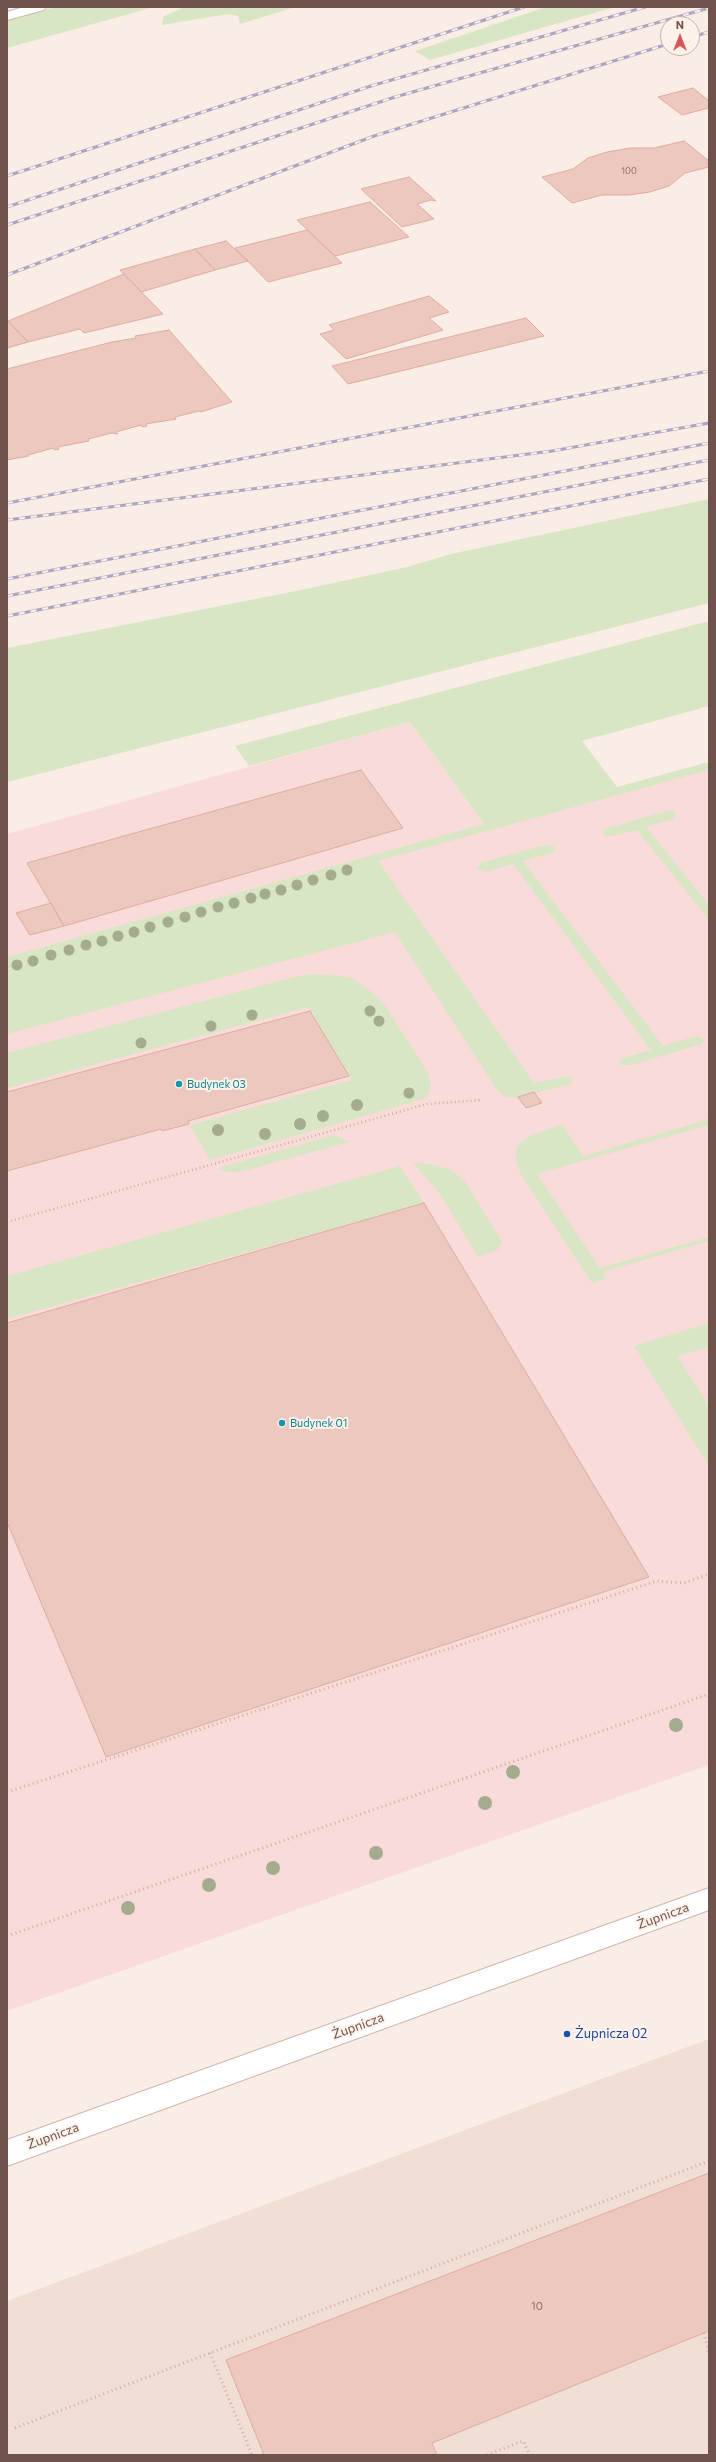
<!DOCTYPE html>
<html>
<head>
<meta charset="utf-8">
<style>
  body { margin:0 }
  #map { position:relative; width:716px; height:2462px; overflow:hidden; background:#faede5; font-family:Commissioner,sans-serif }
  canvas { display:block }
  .frame { position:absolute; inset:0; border:8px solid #70524c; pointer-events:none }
  .north { position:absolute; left:660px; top:16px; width:40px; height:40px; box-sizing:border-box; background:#fdf2ea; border:1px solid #c5b2ab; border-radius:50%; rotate:0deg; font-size:11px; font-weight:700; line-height:16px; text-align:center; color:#70524c }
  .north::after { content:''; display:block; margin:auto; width:14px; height:18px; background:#d95755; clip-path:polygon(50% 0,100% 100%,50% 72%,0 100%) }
</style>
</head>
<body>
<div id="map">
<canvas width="716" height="2462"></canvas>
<div class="frame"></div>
<div class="north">N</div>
</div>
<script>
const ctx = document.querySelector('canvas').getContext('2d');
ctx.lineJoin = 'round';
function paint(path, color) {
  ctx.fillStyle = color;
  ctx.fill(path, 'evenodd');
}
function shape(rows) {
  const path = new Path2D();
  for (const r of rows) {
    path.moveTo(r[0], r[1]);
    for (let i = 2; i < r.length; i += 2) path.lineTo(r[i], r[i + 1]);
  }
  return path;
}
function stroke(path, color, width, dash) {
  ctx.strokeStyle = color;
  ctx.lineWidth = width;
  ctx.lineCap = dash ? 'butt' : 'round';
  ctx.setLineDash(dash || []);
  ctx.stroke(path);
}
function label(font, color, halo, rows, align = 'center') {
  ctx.font = font + ' Commissioner,sans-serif';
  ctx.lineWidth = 4;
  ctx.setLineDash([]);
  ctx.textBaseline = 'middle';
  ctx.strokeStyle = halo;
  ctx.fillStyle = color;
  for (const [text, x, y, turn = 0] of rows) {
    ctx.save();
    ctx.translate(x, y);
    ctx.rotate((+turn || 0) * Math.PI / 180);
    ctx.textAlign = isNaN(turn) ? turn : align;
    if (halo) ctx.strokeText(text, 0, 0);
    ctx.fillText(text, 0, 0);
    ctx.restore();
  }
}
paint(shape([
  [709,2039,709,2455,7,2455,7,2301]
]), '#f1ded4');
paint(shape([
  [410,722,484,824,709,762,709,1765,7,2011,7,834]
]), '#f9dcd9');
paint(shape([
  [56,7,154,7,7,48,7,20],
  [184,7,295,7,240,24,238,16,228,14,162,25,163,17],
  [546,7,615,7,430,60,415,51],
  [709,499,709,603,7,782,7,648,301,590,407,567,451,554],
  [709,621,709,706,582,741,617,787,709,762,709,770,378,861,534,1083,569,1076,573,1078,571,1084,518,1097,520,1099,504,1096,497,1090,395,932,7,1034,7,957,484,824,410,722,249,766,235,746],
  [666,811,673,811,676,815,674,819,646,827,709,905,709,920,637,830,611,836,605,836,603,833,605,829],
  [552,845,556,850,554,852,523,861,663,1046,695,1036,704,1039,702,1044,632,1065,621,1065,619,1062,623,1058,651,1050,513,864,486,872,477,869,480,863,541,846],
  [310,974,342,976,355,979,375,995,384,1004,429,1074,431,1085,427,1098,210,1160,190,1125,351,1080,309,1007,7,1088,7,1053,294,977],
  [709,1119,709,1125,537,1174,600,1268,709,1237,709,1241,603,1272,606,1279,592,1283,521,1175,516,1160,516,1149,521,1142,532,1135,562,1124,583,1156],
  [334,1135,349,1142,240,1172,227,1172,218,1168],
  [413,1163,423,1163,450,1169,465,1181,502,1242,498,1250,478,1257,440,1194],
  [400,1166,424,1203,7,1319,7,1276],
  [709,1323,709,1347,677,1356,709,1406,709,1466,634,1346]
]), '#d9e6c5');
const building = shape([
  [693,88,709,101,709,108,682,115,658,97,693,88],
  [684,141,709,161,709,167,685,173,669,186,650,192,629,195,602,195,572,203,542,177,573,169,588,158,607,152,630,148,654,148,684,141],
  [409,177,436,201,431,200,417,204,434,219,402,227,361,189,409,177],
  [370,202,409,237,335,256,297,220,370,202],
  [307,230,342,263,268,282,235,248,307,230],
  [226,241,248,261,215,270,195,249,226,241],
  [195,249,215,270,141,292,120,270,195,249],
  [124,274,163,314,84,333,80,329,28,342,8,321,124,274],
  [429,296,449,312,429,318,443,330,346,359,320,334,334,330,329,325,429,296],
  [526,318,544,336,348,384,332,366,526,318],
  [7,321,8,321,28,342,7,348,7,321],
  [169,330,232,402,201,412,199,411,175,417,176,419,146,424,147,426,142,427,141,425,116,432,118,434,112,433,88,439,89,441,58,447,59,449,55,450,53,448,28,455,29,456,7,460,7,369,112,342,136,338,135,336,169,330],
  [361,770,403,828,64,926,27,863,361,770],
  [51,903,64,926,30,935,16,913,51,903],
  [310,1011,349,1076,188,1121,189,1124,162,1131,161,1129,7,1171,7,1092,310,1011],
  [534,1092,542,1103,526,1108,518,1097,534,1092],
  [424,1203,649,1577,106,1757,7,1522,7,1323,424,1203],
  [709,2173,709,2331,432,2443,437,2455,264,2455,226,2360,709,2173]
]);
paint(building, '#edc8bf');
stroke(building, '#deaba1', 1);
const service = shape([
  [24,7,46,7,44,10,7,20,7,12,24,7]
]);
const tertiary = shape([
  [709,1888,709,1910,7,2166,7,2140,709,1888]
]);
stroke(service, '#cdb6af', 2);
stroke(tertiary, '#cdb6af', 2);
stroke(shape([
  [7,1222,427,1104,482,1100]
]), '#d1aba2', 2.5, [1, 3]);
stroke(shape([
  [7,1792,657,1581,684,1583,709,1574],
  [7,1936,709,1694],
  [704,2333,709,2353],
  [210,2353,252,2455],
  [15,2428,709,2161],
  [487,2455,523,2441,530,2455]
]), '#d1aba2', 3, [1, 3.5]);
paint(service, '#fff');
paint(tertiary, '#fff');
const rail = shape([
  [692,37,709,32],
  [7,176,524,7],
  [7,207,374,85,645,7],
  [7,225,395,97,709,8],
  [7,275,374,136,668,44],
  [7,503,709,371],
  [7,520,552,451,709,423],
  [7,579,709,443],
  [7,596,709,460],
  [7,616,709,479]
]);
stroke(rail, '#aea4c2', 3);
stroke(rail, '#fdf2ea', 2, [6]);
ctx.fillStyle = '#a4ab8e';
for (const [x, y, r] of [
  [347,870,5.5],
  [331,875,5.5],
  [313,880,5.5],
  [297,885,5.5],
  [281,890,5.5],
  [265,894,5.5],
  [251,898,5.5],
  [234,903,5.5],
  [218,907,5.5],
  [201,912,5.5],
  [185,917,5.5],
  [168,922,5.5],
  [150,927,5.5],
  [134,932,5.5],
  [118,936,5.5],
  [102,941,5.5],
  [86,945,5.5],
  [69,950,5.5],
  [51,955,5.5],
  [33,961,5.5],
  [17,965,5.5],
  [370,1011,5.5],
  [252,1015,5.5],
  [379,1021,5.5],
  [211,1026,5.5],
  [141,1043,5.5],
  [409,1093,5.5],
  [357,1105,6],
  [323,1116,6],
  [300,1124,6],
  [218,1130,6],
  [265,1134,6],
  [676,1725,7],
  [513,1772,7],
  [485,1803,7],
  [376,1853,7],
  [273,1868,7],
  [209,1885,7],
  [128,1908,7]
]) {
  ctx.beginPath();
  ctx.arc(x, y, r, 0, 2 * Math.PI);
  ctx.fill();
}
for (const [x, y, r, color] of [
  [179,1084,4,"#0f9aa8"],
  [282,1423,4,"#0f9aa8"],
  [567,2034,4,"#1a4fb4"]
]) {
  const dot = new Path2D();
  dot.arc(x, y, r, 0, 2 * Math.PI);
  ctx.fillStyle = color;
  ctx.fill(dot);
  stroke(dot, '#fdf2ea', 1.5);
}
label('9px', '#8f7069', null, [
  ["100",629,171]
]);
label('11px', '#0d838f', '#fdf2ea', [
  ["Budynek 03",187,1084],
  ["Budynek 01",290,1423]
], 'left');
label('11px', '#8f7069', null, [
  ["10",537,2306]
]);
label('13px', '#70524c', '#fdf2ea', [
  ["Żupnicza",663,1916,-20],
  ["Żupnicza",358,2026,-20],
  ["Żupnicza",53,2136,-20]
]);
label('13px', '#164399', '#fdf2ea', [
  ["Żupnicza 02",575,2034]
], 'left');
</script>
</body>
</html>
